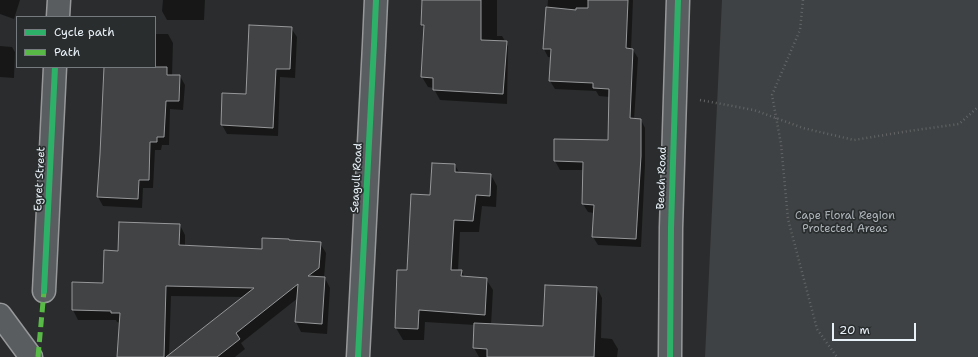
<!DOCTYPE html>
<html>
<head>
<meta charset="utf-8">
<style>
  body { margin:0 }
  #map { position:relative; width:978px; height:357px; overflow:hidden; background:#2b2c2d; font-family:"Shantell Sans",sans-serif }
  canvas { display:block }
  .legend { position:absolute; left:16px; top:16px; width:140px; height:52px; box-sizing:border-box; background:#2a2d2e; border:1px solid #767b7f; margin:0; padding:5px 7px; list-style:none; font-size:12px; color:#e8f1f8 }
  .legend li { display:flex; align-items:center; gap:8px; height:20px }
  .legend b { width:20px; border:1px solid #767b7f }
  .scale { position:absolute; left:832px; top:323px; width:84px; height:18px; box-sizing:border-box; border:2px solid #e8f1f8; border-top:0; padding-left:5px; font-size:12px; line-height:14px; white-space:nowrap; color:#e8f1f8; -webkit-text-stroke:3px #2a2d2e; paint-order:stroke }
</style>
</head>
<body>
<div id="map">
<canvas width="978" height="357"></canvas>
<ul class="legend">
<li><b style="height:5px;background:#2db169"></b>Cycle path</li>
<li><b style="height:5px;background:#58b947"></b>Path</li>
</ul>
<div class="scale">20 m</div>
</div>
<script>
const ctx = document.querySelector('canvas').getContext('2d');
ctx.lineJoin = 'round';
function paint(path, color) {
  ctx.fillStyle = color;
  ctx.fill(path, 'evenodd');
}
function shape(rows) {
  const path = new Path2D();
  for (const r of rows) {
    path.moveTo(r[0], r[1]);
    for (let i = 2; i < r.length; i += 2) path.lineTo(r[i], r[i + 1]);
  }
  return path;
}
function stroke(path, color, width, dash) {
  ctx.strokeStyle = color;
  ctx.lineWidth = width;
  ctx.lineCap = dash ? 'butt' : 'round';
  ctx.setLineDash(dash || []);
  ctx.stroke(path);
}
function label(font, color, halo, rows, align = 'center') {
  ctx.font = font + ' "Shantell Sans",sans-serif';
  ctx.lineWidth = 3.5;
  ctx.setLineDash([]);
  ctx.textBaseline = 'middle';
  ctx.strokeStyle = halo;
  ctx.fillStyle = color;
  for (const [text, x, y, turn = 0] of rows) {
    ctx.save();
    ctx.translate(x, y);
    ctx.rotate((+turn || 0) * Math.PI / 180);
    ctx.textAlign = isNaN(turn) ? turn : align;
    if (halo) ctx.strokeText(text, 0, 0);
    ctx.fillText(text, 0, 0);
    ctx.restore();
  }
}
paint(shape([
  [722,0,978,0,978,357,705,357]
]), '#3f4244');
paint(shape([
  [0,0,20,0,14,19,0,14],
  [163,0,205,0,204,20,167,20,162,11],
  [423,0,497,0,497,36,502,36,508,46,507,104,440,100,434,89,434,88,428,87,422,77,424,29,422,25],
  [548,0,633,0,631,50,633,50,638,58,634,120,641,120,645,128,645,165,641,247,598,245,593,237,594,213,588,212,583,204,584,170,560,170,555,161,555,140,609,141,610,97,599,96,596,91,555,89,550,81,551,57,548,57,544,49],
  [291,28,297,37,295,78,280,77,278,136,227,134,222,125,247,96],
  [155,34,168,34,173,43,172,76,180,76,185,85,183,110,170,109,169,145,162,145,161,150,155,150,153,188,143,188,142,208,103,206,98,197,101,154,105,67,155,67],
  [0,46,12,47,15,52,14,78,0,77],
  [455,165,460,174,491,175,497,186,496,207,482,206,479,232,460,232,458,271,461,271,465,277,486,279,493,290,491,325,544,327,597,288,602,298,601,338,612,339,618,349,617,357,479,357,474,348,475,325,425,322,424,340,403,340,396,328,398,271,408,271,431,196],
  [180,225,185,235,185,246,263,250,320,243,326,253,324,278,325,278,330,288,327,334,301,332,296,322,298,298,241,343,245,349,235,357,118,357,121,323,117,322,116,320,78,320,73,310,104,284,118,252],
  [171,296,244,297,169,356]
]), '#0007');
const building = shape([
  [422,0,481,0,481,40,507,41,503,94,433,90,433,78,421,77,424,25,421,25,422,0],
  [588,0,628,0,626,48,633,49,630,118,641,119,641,156,636,239,592,237,594,205,582,204,583,162,554,161,554,139,608,140,609,89,593,88,593,83,549,81,551,49,543,49,546,7,576,10,576,8,588,8,588,0],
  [249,25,292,27,290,69,276,69,273,128,221,125,222,93,246,94,249,25],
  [104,67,167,67,167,75,180,75,179,101,166,101,164,137,157,137,157,142,150,142,149,180,139,180,138,199,97,197,100,154,104,67],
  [432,163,455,164,455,172,491,174,490,196,476,195,473,221,454,220,451,270,462,270,461,276,487,278,485,315,419,310,418,329,395,328,397,270,407,270,411,194,430,195,432,163],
  [119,222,180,224,179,245,262,249,262,238,289,239,289,240,321,242,319,268,308,276,325,277,322,324,295,322,298,284,236,333,240,339,217,357,166,357,254,288,166,286,164,357,117,357,120,313,111,313,111,311,72,310,72,282,103,283,104,250,118,251,119,222],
  [545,285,597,287,594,357,487,357,487,349,473,348,474,323,543,326,545,285]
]);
paint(building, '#424344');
stroke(building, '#96989a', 1);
const minor = shape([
  [58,17,59,0],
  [44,291,55,67],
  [358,357,374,45,376,0],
  [670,357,671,228,678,0]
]);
const major = shape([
  [0,315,31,357]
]);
stroke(minor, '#96989a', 25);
stroke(major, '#96989a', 25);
stroke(shape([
  [803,0,800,30,772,95,781,144,788,219,817,329,837,357],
  [700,100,754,110,803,128,854,140,909,131,959,124,978,107]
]), '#636566', 2.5, [1, 3]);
stroke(minor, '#5a5d60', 22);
stroke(major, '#5a5d60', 22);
stroke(shape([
  [38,357,44,291]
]), '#58b947', 5, [10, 5]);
stroke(shape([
  [44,291,55,67],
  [358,357,374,45,376,0],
  [670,357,671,228,678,0]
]), '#2db169', 6);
label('11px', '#e8f1f8', '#2a2d2e', [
  ["Seagull Road",357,178,-87],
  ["Beach Road",662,178,-88],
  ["Egret Street",40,179,-87]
]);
label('11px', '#aeb5ba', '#2a2d2e', [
  ["Cape Floral Region",845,216],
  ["Protected Areas",845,229]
]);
</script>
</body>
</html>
